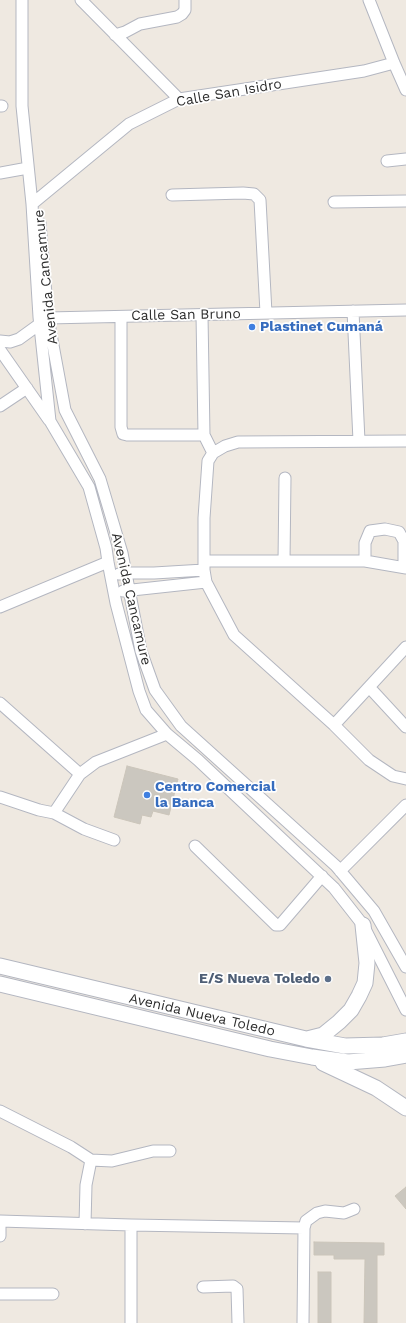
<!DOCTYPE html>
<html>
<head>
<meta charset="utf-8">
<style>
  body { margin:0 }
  canvas { display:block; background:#efe9e1 }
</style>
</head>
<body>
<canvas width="406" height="1323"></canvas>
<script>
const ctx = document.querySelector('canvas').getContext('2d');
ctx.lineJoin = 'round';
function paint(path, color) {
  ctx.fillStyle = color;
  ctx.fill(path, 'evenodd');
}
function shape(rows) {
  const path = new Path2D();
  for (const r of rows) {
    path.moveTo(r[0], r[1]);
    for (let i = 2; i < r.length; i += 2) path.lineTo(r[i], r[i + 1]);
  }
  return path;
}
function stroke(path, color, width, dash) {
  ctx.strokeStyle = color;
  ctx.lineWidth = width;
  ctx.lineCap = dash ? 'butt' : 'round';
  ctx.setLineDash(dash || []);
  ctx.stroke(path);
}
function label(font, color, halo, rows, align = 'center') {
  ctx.font = font + ' "Work Sans",sans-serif';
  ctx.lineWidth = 3.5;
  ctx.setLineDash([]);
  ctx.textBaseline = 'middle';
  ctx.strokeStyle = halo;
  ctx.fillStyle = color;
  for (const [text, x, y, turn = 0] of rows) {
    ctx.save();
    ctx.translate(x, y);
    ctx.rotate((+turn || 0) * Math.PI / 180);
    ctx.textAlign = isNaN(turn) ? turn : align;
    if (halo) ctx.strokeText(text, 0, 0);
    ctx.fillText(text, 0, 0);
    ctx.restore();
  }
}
const building = shape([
  [127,766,178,779,169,815,153,811,151,817,142,815,140,824,114,817,127,766],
  [406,1187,406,1209,395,1196,406,1187],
  [314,1242,384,1243,384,1255,377,1255,377,1323,364,1323,365,1259,334,1259,334,1255,314,1255,314,1242],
  [318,1272,331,1272,331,1323,318,1323,318,1272]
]);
paint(building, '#cbc7bf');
stroke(building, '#cbc5ba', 1);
const minor = shape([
  [22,0,22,106,32,204,39,317,50,421,89,487,106,548,108,562,116,603,139,691,146,710,167,734,198,760,334,888,363,925,406,1010],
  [81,0,179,99],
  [369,0,394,63,406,90],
  [115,35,125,32,140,24,177,17,182,14,185,10,185,0],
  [0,106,2,106],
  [387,161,406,159],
  [0,173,28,168],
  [172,195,243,193,254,194,260,200,266,313],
  [334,202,406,201],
  [32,204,129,124,179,99,364,71,394,63],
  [40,223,48,318,65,410,100,479,122,553,141,651,155,690,181,726,336,866,374,911,406,967],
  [353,311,359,441],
  [202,315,204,435,213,453],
  [121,317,121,427,123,434,127,435,204,435],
  [0,341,10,342,19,339,48,318,406,310],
  [0,350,49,420],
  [0,406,27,388],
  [406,441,238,442,225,446,213,453,208,461,204,518,204,570,206,582,234,635,334,725,369,760,393,776,406,779],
  [205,561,365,561,406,568],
  [284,561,285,478],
  [365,561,365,543,370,531,385,529,399,532,404,541,404,567],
  [119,574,126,573,154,573,204,570],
  [123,591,206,582],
  [0,607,108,562],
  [369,687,406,727],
  [0,703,80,774],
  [334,725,406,647],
  [0,797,39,810,54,813,80,774,96,762,167,734],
  [54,813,84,829,114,840],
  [195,846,276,925,280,925,322,876],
  [340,871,406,805],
  [0,1111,71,1147,91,1160,86,1185,85,1224],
  [91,1160,112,1161,153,1151,170,1151],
  [0,1221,131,1225,304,1228],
  [0,1236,0,1221],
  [203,1287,233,1286,237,1289,238,1323],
  [0,1294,53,1294],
  [131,1323,131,1225],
  [303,1323,304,1228,306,1221,317,1213,325,1211,344,1213,354,1209]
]);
const secondary = shape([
  [0,966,306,1039,345,1046,383,1045,406,1041],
  [0,984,270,1049,312,1057,348,1062,385,1059,406,1055],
  [307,1039,323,1035,339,1022,351,1010,359,996,365,983,367,963,363,925],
  [323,1063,376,1088,406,1108]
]);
stroke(minor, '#b4b7c1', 13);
stroke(secondary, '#b4b7c1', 17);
stroke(minor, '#fff', 11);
stroke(secondary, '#fff', 15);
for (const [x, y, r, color] of [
  [252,327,4,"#3f7fe0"],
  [147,795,4,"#3f7fe0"],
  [328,979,4,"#5c6f8a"]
]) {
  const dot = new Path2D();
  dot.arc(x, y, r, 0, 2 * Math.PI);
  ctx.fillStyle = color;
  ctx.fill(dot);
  stroke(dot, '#fff', 1.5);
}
label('14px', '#2e2e2e', '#fff', [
  ["Calle San Isidro",229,93,-10],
  ["Avenida Cancamure",46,277,-96],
  ["Calle San Bruno",186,315,-1],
  ["Avenida Cancamure",131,599,77],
  ["Avenida Nueva Toledo",202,1015,13]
]);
label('bold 14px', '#366cbe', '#fff', [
  ["Plastinet Cumaná",260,327],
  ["Centro Comercial",155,787],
  ["la Banca",155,803]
], 'left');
label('bold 14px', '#4e5e75', '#fff', [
  ["E/S Nueva Toledo",320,979]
], 'right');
</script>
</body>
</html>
